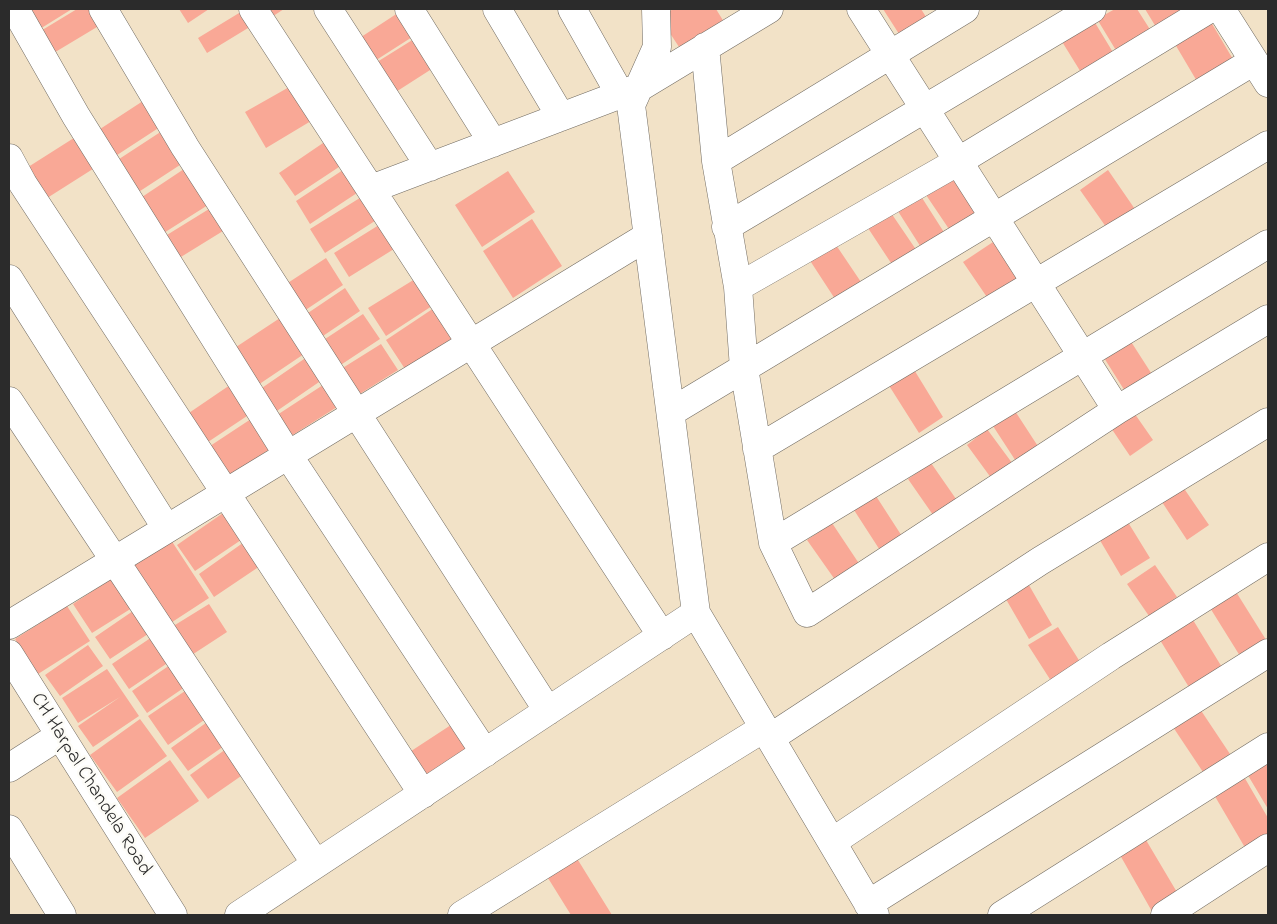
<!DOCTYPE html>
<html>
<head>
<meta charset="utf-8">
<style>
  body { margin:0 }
  #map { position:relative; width:1277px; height:924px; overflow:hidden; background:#f2e2c7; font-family:"Indie Flower",sans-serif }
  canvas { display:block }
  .frame { position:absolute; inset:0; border:10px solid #2b2b2b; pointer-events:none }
</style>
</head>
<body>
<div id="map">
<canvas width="1277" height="924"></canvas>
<div class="frame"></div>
</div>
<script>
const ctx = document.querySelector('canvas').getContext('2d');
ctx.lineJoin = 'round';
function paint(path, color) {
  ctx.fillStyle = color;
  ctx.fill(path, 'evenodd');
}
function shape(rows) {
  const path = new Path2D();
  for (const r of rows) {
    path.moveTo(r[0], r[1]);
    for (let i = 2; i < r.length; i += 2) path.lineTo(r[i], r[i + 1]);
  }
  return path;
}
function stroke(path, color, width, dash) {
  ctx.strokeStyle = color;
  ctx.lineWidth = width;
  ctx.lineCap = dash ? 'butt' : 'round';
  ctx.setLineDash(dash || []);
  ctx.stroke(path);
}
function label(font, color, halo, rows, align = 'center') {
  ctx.font = font + ' "Indie Flower",sans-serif';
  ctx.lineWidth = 5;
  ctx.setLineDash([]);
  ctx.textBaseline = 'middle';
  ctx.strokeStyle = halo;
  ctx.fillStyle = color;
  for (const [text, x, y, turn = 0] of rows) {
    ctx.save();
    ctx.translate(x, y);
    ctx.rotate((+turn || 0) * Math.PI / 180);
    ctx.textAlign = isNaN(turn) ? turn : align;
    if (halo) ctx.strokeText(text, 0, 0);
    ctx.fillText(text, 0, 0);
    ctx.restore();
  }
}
paint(shape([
  [21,9,72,9,35,32],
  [77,9,93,9,102,24,52,54,39,32],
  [179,9,209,9,188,23],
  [255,9,284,9,264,22],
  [404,9,420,32,370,64,355,41],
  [673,9,716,9,724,22,681,50,660,18],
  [883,9,921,9,928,20,901,37],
  [1115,9,1137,9,1151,31,1117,52,1097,19],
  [1145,9,1197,9,1159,32],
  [244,10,253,25,207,53,198,38],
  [1208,17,1234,61,1198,83,1172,39],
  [1094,21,1114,54,1082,74,1061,40],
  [422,34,441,63,388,97,369,67],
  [291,86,311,121,266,148,245,112],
  [143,101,160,127,114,157,97,131],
  [162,131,183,163,134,195,113,163],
  [77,136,96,167,44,200,25,169],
  [326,141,342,165,295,196,279,173],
  [346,168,360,191,310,224,296,201],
  [184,169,208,205,159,236,136,201],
  [1108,170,1139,215,1111,234,1080,190],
  [508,171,535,212,482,247,455,205],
  [949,171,979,214,951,232,922,189],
  [917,190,947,237,924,252,894,205],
  [363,196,378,219,325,253,310,229],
  [887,207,919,254,895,269,864,222],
  [209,209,223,231,176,260,162,238],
  [532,219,562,266,513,298,483,251],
  [379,225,394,249,349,277,334,253],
  [832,239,863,285,837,302,807,256],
  [993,242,1023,286,993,306,963,262],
  [326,258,343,285,295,317,277,290],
  [415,279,432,306,386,336,368,308],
  [345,288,360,311,317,340,302,317],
  [434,308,454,337,405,369,386,340],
  [363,314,380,339,333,370,316,345],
  [280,318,304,354,255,387,230,351],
  [1128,337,1155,379,1128,396,1101,353],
  [381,344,398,370,350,400,333,374],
  [307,357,322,380,271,415,256,392],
  [913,368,943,417,919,433,888,384],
  [230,385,250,414,202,446,183,417],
  [323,385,337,407,288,438,274,417],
  [1130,407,1153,440,1130,456,1107,422],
  [1015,411,1043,454,1021,469,993,426],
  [254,417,273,447,223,480,204,450],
  [987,429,1018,471,997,486,967,445],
  [931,463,963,509,940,525,908,479],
  [1183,487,1209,525,1187,540,1162,502],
  [876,496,907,544,885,558,854,510],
  [226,511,244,538,195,571,177,545],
  [1126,519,1150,558,1121,576,1098,537],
  [832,523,862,568,838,584,807,540],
  [171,540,209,598,163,628,126,570],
  [247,540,263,564,214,597,199,574],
  [1155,565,1177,597,1149,616,1127,584],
  [112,578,132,608,92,633,73,604],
  [1026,580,1052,625,1029,639,1003,594],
  [1233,587,1268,643,1245,664,1207,603],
  [209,604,227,632,181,662,162,633],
  [67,606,90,641,38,674,15,639],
  [133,611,148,634,110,659,95,637],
  [1193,620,1228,677,1195,697,1160,640],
  [1058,627,1082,665,1053,684,1028,645],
  [152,637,169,662,129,689,112,664],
  [88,645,103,666,60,696,45,675],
  [170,665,185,687,147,713,132,691],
  [107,669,139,716,93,747,78,726,120,697,78,723,62,698],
  [188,689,207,718,168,745,148,716],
  [1196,703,1230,754,1203,772,1169,721],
  [140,719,167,756,117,792,90,755],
  [210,720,227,744,188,771,171,748],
  [454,723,472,752,420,786,402,757],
  [226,749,244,774,208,799,190,775],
  [1268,758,1268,809,1246,772],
  [170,760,199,801,145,838,117,798],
  [1243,775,1268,818,1268,839,1247,851,1213,793],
  [1146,840,1181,899,1154,915,1120,855],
  [573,852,612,915,571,915,543,870]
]), '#f9a896');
const minor = shape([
  [15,9,76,116,288,455,485,753],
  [103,9,185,147,548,711],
  [253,9,662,636],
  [328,9,430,167],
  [409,9,493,143],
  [497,9,561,117],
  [572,9,620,94],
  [656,9,657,47,631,105,696,613,875,915],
  [861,9,1117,410],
  [1221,9,1268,83],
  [705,47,716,161,738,287,744,368,773,543,807,613,1117,410,1268,319],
  [9,158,23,184,423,794],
  [716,161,965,9],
  [371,189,640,87,769,9],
  [726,227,1092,9],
  [9,279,167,529],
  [738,287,959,161,1209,9],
  [9,401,316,864],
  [671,412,1254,61],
  [757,449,1268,145],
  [773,543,1268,244],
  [9,625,648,236],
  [9,654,173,915],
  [770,738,1040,561,1268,422],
  [9,768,59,736],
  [9,829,62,915],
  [832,842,1111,656,1268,557],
  [868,904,1268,653],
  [239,915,696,613],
  [462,915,764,728],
  [1002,915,1268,747],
  [1165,915,1268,848]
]);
stroke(minor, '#716b62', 29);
stroke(minor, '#fff', 28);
label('20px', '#2b2b2b', '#fdfcf7', [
  ["CH Harpal Chandela Road",90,785,58]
]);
</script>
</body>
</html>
